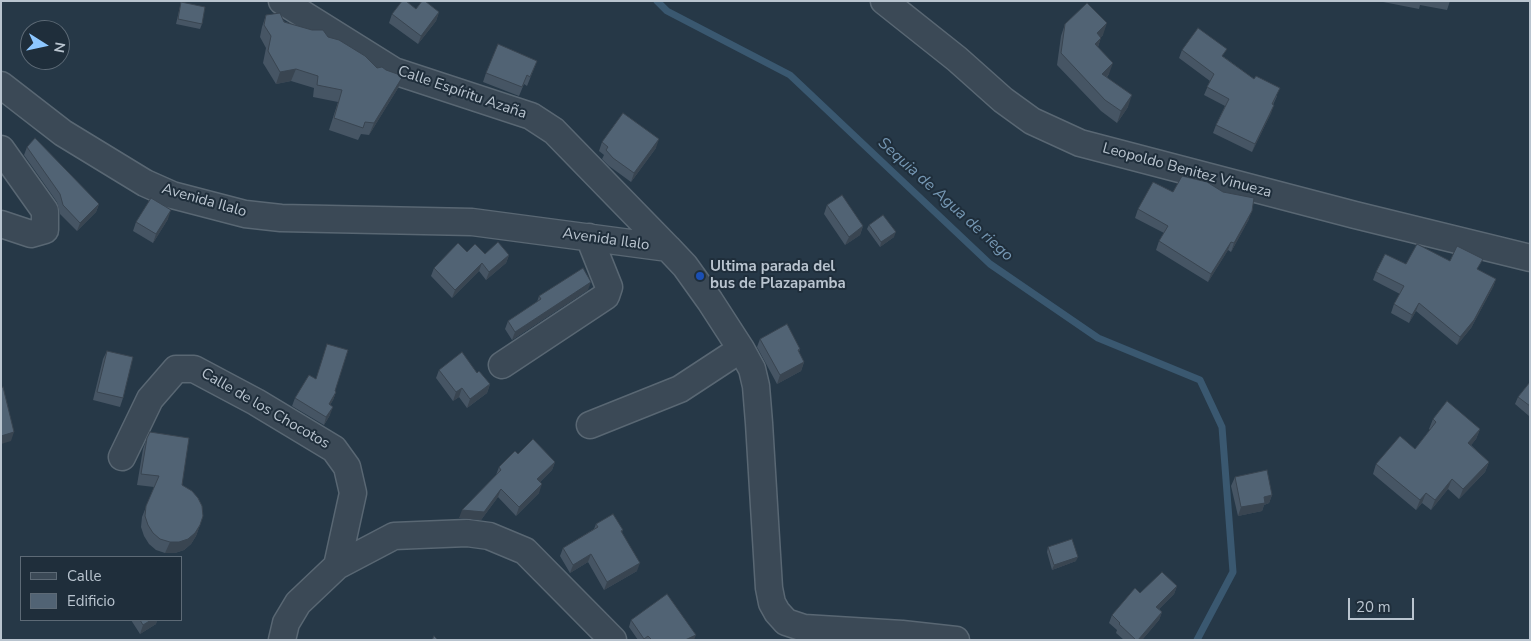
<!DOCTYPE html>
<html>
<head>
<meta charset="utf-8">
<style>
  body { margin:0 }
  #map { position:relative; width:1531px; height:641px; overflow:hidden; background:#263847; font-family:"Nunito Sans",sans-serif }
  canvas { display:block }
  .frame { position:absolute; inset:0; border:2px solid #b9c4cf; pointer-events:none }
  .legend { position:absolute; left:20px; top:556px; width:162px; height:65px; box-sizing:border-box; background:#1f2e3b; border:1px solid #5d6a76; margin:0; padding:6px 9px; list-style:none; font-size:15px; color:#b9c4cf }
  .legend li { display:flex; align-items:center; gap:10px; height:25px }
  .legend b { width:25px; border:1px solid #5d6a76 }
  .north { position:absolute; left:20px; top:20px; width:50px; height:50px; box-sizing:border-box; background:#1f2e3b; border:1px solid #5d6a76; border-radius:50%; rotate:100deg; font-size:14px; font-weight:700; line-height:20px; text-align:center; color:#b9c4cf }
  .north::after { content:''; display:block; margin:auto; width:18px; height:22px; background:#8dc7ff; clip-path:polygon(50% 0,100% 100%,50% 72%,0 100%) }
  .scale { position:absolute; left:1348px; top:598px; width:66px; height:22px; box-sizing:border-box; border:2px solid #b9c4cf; border-top:0; padding-left:6px; font-size:15px; line-height:18px; white-space:nowrap; color:#b9c4cf; -webkit-text-stroke:4px #1f2e3b; paint-order:stroke }
</style>
</head>
<body>
<div id="map">
<canvas width="1531" height="641"></canvas>
<div class="frame"></div>
<ul class="legend">
<li><b style="height:6px;background:#3b4956"></b>Calle</li>
<li><b style="height:14px;background:#516374"></b>Edificio</li>
</ul>
<div class="north">N</div>
<div class="scale">20 m</div>
</div>
<script>
const ctx = document.querySelector('canvas').getContext('2d');
ctx.lineJoin = 'round';
function shape(rows) {
  const path = new Path2D();
  for (const r of rows) {
    path.moveTo(r[0], r[1]);
    for (let i = 2; i < r.length; i += 2) path.lineTo(r[i], r[i + 1]);
  }
  return path;
}
function stroke(path, color, width, dash) {
  ctx.strokeStyle = color;
  ctx.lineWidth = width;
  ctx.lineCap = dash ? 'butt' : 'round';
  ctx.setLineDash(dash || []);
  ctx.stroke(path);
}
function paint(path, color) {
  ctx.fillStyle = color;
  ctx.fill(path, 'evenodd');
}
function label(font, color, halo, rows, align = 'center') {
  ctx.font = font + ' "Nunito Sans",sans-serif';
  ctx.lineWidth = 4;
  ctx.setLineDash([]);
  ctx.textBaseline = 'middle';
  ctx.strokeStyle = halo;
  ctx.fillStyle = color;
  for (const [text, x, y, turn = 0] of rows) {
    ctx.save();
    ctx.translate(x, y);
    ctx.rotate((+turn || 0) * Math.PI / 180);
    ctx.textAlign = isNaN(turn) ? turn : align;
    if (halo) ctx.strokeText(text, 0, 0);
    ctx.fillText(text, 0, 0);
    ctx.restore();
  }
}
stroke(shape([
  [657,1,667,11,790,75,990,264,1098,338,1200,380,1222,427,1233,572,1197,640]
]), '#3a5870', 7);
const minor = shape([
  [282,1,394,71,531,116,554,131,668,248],
  [884,1,957,59,1003,100,1032,121,1080,143,1355,215,1530,258],
  [1,85,63,133,145,183,172,195,245,214,281,218,472,222,668,248,685,266,710,301,741,349,752,369,756,386,759,423,769,588,772,603,777,612,786,622,804,628,902,634,956,640],
  [1,149,45,211,45,230,31,234,1,224],
  [502,365,606,296,609,287,589,237],
  [590,425,680,389,741,349],
  [122,457,150,399,176,369,194,369,256,402,334,449,347,467,353,493,337,566],
  [282,640,286,623,298,603,337,566,394,536,467,533,489,536,525,551,613,640]
]);
stroke(minor, '#596773', 29);
stroke(minor, '#3b4956', 26);
paint(shape([
  [1378,1,1450,1,1447,10,1420,5,1419,9],
  [181,2,202,24,200,29,176,24],
  [416,9,439,12,436,21,418,44,389,23,392,14],
  [266,15,328,37,377,68,386,70,403,76,398,88,369,135,361,134,358,140,329,130,338,102,313,97,314,88,291,81,276,84,263,63,266,48,260,37,262,27],
  [1065,24,1103,35,1101,37,1098,47,1109,74,1107,77,1128,107,1117,123,1101,111,1057,65,1061,36],
  [1182,50,1224,57,1277,96,1273,105,1271,113,1252,152,1213,133,1216,125,1225,106,1204,95,1210,81,1179,58],
  [537,61,527,86,524,84,519,96,483,82,486,73],
  [602,142,656,148,631,182,609,166,602,159,604,155,599,151],
  [27,147,99,204,96,212,77,231,60,214,57,202,24,155],
  [1173,192,1249,219,1231,252,1228,250,1208,282,1156,250,1159,241,1164,233,1135,218,1138,209],
  [827,205,863,226,860,235,845,245,824,214],
  [168,219,153,243,133,231,136,222],
  [869,225,894,237,880,247,867,229],
  [467,252,509,255,506,263,486,280,479,271,452,298,431,276,434,268],
  [1450,261,1478,270,1496,279,1493,287,1471,328,1457,345,1416,311,1409,323,1391,313,1394,304,1400,294,1373,280,1376,272,1406,264],
  [588,290,512,340,505,329,508,321,537,302,539,296],
  [760,339,800,349,799,352,804,362,801,371,777,384,757,347],
  [107,351,123,398,120,407,93,400,103,359],
  [439,370,477,373,490,384,487,393,467,408,459,397,453,401,436,378],
  [1530,382,1530,416,1529,416,1515,404,1518,397],
  [335,391,336,392,333,400,330,405,330,415,324,425,292,406,295,398],
  [1433,419,1480,429,1476,439,1471,445,1489,462,1485,472,1459,499,1448,489,1431,510,1422,503,1416,510,1373,474,1376,464,1415,449,1430,430,1429,429],
  [147,438,182,485,200,525,196,536,191,544,184,550,175,553,165,553,156,550,149,544,144,536,141,527,142,517,154,487,137,485,143,449],
  [518,454,555,462,552,470,540,482,539,493,516,516,498,497,481,520,459,518,496,475,499,467],
  [1235,477,1272,495,1269,503,1264,505,1262,511,1238,516,1231,486],
  [596,524,623,530,622,532,637,571,604,590,588,562,570,573,560,556,563,548,594,529],
  [1048,547,1076,561,1052,570,1047,552],
  [1177,586,1174,594,1159,609,1162,612,1159,620,1142,640,1124,640,1116,633,1117,630,1109,623,1112,615,1140,593],
  [131,620,157,620,156,624,140,634],
  [631,620,694,640,638,640,629,627]
]), '#465564');
paint(shape([
  [439,12,436,21,418,44,421,36],
  [1107,23,1103,35,1093,45,1097,33],
  [1101,38,1097,49,1095,44],
  [1113,63,1109,74,1098,85,1102,74],
  [296,69,291,81,276,84,280,72],
  [403,76,398,88,369,135,374,123],
  [1132,95,1128,107,1117,123,1121,111],
  [1274,105,1271,113,1252,152,1255,144],
  [659,139,656,148,631,182,634,173],
  [99,204,96,212,77,231,80,223],
  [171,210,168,219,153,243,156,234],
  [1252,211,1249,219,1231,252,1234,243],
  [863,226,860,235,845,245,849,237],
  [896,232,894,237,880,247,881,242],
  [1231,242,1228,250,1208,282,1211,274],
  [509,255,506,263,486,280,489,272],
  [482,263,479,271,452,298,455,290],
  [1496,279,1493,287,1471,328,1457,345,1460,337],
  [591,282,588,290,512,340,515,332],
  [1419,303,1416,311,1409,323,1412,315],
  [804,362,801,371,777,384,780,375],
  [490,384,487,393,467,408,470,399],
  [462,388,459,397,453,401,456,392],
  [336,392,333,400,326,412,329,404],
  [333,407,330,415,324,425,326,417],
  [1480,429,1476,439,1465,453,1468,443],
  [14,432,11,441,1,444,1,436],
  [555,462,552,470,534,488,537,479],
  [1489,462,1485,472,1459,499,1463,489],
  [1452,479,1448,489,1431,510,1435,500],
  [542,484,539,493,516,516,519,507],
  [501,489,498,497,481,520,459,518,462,510],
  [1426,493,1422,503,1416,510,1420,500],
  [1272,495,1269,503,1264,505,1262,511,1238,516,1241,507,1264,497],
  [200,525,196,536,191,544,184,550,175,553,165,553,170,542],
  [591,554,588,562,570,573,573,565],
  [1078,557,1076,561,1052,570,1054,565],
  [640,563,637,571,604,590,607,582],
  [1177,586,1174,594,1153,615,1156,607],
  [1162,612,1159,620,1142,640,1138,640],
  [151,620,157,620,156,624,140,634,143,625],
  [696,635,694,640,685,640]
]), '#394551');
const building = shape([
  [402,1,406,1,416,9,422,1,425,1,439,12,421,36,392,14,402,1],
  [181,2,205,7,202,24,178,19,181,2],
  [1087,3,1107,23,1097,33,1101,38,1095,44,1113,63,1102,74,1132,95,1121,111,1105,100,1061,53,1065,24,1087,3],
  [280,13,284,22,312,30,323,30,328,37,339,40,365,56,377,68,382,67,386,70,403,76,374,123,365,122,363,128,334,118,342,90,317,85,318,76,296,69,280,72,268,51,271,36,264,25,266,15,280,13],
  [1198,28,1227,49,1222,56,1254,79,1256,76,1280,88,1272,104,1274,105,1255,144,1216,125,1229,99,1207,87,1214,74,1182,50,1198,28],
  [498,44,537,61,530,77,527,75,522,87,486,73,498,44],
  [623,113,659,139,634,173,613,158,606,150,608,147,602,142,623,113],
  [35,138,99,204,80,223,63,205,60,194,27,147,35,138],
  [1182,176,1207,182,1223,192,1254,198,1252,211,1234,243,1231,242,1211,274,1159,241,1168,226,1138,209,1153,182,1173,192,1182,176],
  [842,195,863,226,849,237,827,205,842,195],
  [151,198,171,210,156,234,136,222,151,198],
  [883,215,896,232,881,242,869,225,883,215],
  [498,242,509,255,489,272,482,263,455,290,434,268,458,243,467,252,475,244,485,254,498,242],
  [1417,244,1450,261,1457,246,1483,259,1477,269,1496,279,1474,320,1460,337,1419,303,1412,315,1394,304,1404,286,1376,272,1385,254,1406,264,1417,244],
  [583,268,591,282,515,332,508,321,541,299,539,296,583,268],
  [787,324,800,349,798,350,804,362,780,375,760,339,787,324],
  [327,344,348,350,335,391,336,392,329,404,333,407,326,417,295,398,309,375,316,379,327,344],
  [107,351,133,357,123,398,97,392,107,351],
  [462,352,477,373,479,371,490,384,470,399,462,388,456,392,439,370,462,352],
  [1530,382,1530,406,1518,397,1530,382],
  [3,387,14,432,1,436,1,388,3,387],
  [1447,401,1480,429,1468,443,1489,462,1463,489,1452,479,1435,500,1426,493,1420,500,1376,464,1400,436,1415,449,1436,422,1433,419,1447,401],
  [150,432,189,438,182,485,192,491,198,498,202,506,203,516,200,525,195,533,188,539,179,542,170,542,160,539,153,533,148,525,145,516,146,506,159,476,141,474,147,438,150,432],
  [533,439,555,462,537,479,542,484,519,507,501,489,484,512,462,510,501,470,499,467,515,451,518,454,533,439],
  [1267,470,1272,495,1264,497,1265,503,1241,507,1235,477,1267,470],
  [613,514,623,530,621,531,640,563,607,582,591,554,573,565,563,548,598,527,596,524,613,514],
  [1072,539,1078,557,1054,565,1048,547,1072,539],
  [1162,572,1177,586,1156,607,1162,612,1138,640,1136,640,1119,624,1120,623,1112,615,1135,588,1140,593,1162,572],
  [667,594,696,635,685,640,652,640,648,636,644,639,631,620,667,594],
  [140,620,151,620,143,625,140,620],
  [434,636,438,640,432,640,434,636]
]);
paint(building, '#516374');
stroke(building, '#394551', 1);
for (const [x, y, r, color] of [
  [700,276,5,"#1a4fb4"]
]) {
  const dot = new Path2D();
  dot.arc(x, y, r, 0, 2 * Math.PI);
  ctx.fillStyle = color;
  ctx.fill(dot);
  stroke(dot, '#1f2e3b', 2);
}
label('15px', '#b9c4cf', '#1f2e3b', [
  ["Calle Espíritu Azaña",462,93,19],
  ["Leopoldo Benitez Vinueza",1187,171,15],
  ["Avenida Ilalo",204,201,16],
  ["Avenida Ilalo",606,240,8],
  ["Calle de los Chocotos",265,409,30]
]);
label('bold 15px', '#b9c4cf', '#1f2e3b', [
  ["Ultima parada del",710,267],
  ["bus de Plazapamba",710,284]
], 'left');
label('italic 16px', '#7698b4', '#1f2e3b', [
  ["Sequia de Agua de riego",945,200,42]
]);
</script>
</body>
</html>
